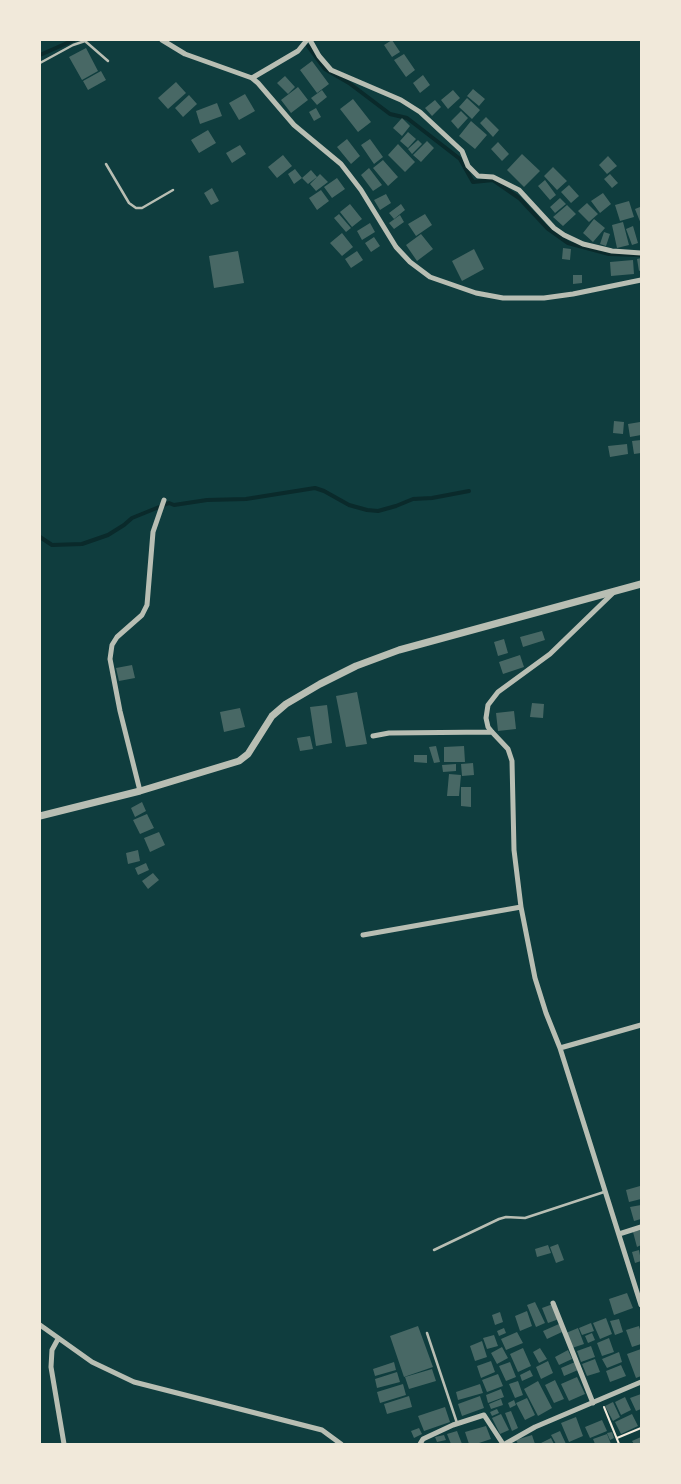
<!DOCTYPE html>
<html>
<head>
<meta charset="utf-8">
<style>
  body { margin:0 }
  #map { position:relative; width:681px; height:1484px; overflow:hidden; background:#0f3d3e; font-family:"IBM Plex Sans",sans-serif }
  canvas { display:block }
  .frame { position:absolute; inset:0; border:41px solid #f1e9da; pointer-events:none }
</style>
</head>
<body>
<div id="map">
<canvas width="681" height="1484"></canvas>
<div class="frame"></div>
</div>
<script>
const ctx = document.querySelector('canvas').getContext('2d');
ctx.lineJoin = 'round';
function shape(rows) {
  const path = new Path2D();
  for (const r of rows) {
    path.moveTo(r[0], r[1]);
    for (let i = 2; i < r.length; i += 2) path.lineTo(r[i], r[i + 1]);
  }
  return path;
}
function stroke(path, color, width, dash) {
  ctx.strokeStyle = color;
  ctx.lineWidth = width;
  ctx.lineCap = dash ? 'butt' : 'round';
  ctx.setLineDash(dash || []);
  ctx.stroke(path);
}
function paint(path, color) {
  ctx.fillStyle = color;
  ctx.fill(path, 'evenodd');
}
stroke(shape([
  [308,46,325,69,349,83,390,114,407,118,460,159,473,182,493,180,519,198,547,228,568,243,609,254,641,255],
  [40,55,74,40],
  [40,537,52,545,82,544,108,535,124,525,132,518,169,503,174,505,207,500,246,499,315,488,324,491,349,505,367,510,378,511,396,506,413,499,432,498,469,491]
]), '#0a2a2b', 4);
paint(shape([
  [392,40,400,52,392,57,384,45],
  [86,48,98,71,82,80,69,57],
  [404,54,415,70,406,77,394,60],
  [312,61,329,84,317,93,300,70],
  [101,71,106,80,88,90,83,81],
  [423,75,430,85,420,93,413,83],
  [285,76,295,87,288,94,277,83],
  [176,82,186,93,168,109,158,98],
  [298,87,308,100,291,113,281,100],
  [473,89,485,99,479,106,467,96],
  [322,90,327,97,317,105,311,98],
  [453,90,460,98,448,109,441,100],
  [245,94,255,111,239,120,229,103],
  [189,95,197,104,183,117,175,108],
  [467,98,480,110,472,119,459,107],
  [353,99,371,122,358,132,340,109],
  [435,100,441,107,432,116,425,108],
  [217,103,222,116,200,124,196,111],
  [316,108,321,117,314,121,309,112],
  [461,111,468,118,458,129,451,121],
  [486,117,499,130,493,137,480,123],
  [402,118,410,126,402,136,393,128],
  [471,121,487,135,475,149,459,136],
  [208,130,216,143,199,153,191,140],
  [408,132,416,139,408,148,400,141],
  [347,139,360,156,351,164,337,147],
  [370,139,383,157,374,164,361,145],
  [418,140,422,144,412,154,408,149],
  [427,141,434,148,421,162,413,155],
  [498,142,509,154,502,161,491,149],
  [398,144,415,162,405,172,388,155],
  [240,145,246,154,232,163,226,153],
  [522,154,540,171,524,187,507,170],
  [283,155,292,166,277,178,268,167],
  [608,156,617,166,607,174,599,165],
  [383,160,398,177,388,186,373,168],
  [553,167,567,181,557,190,544,176],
  [369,168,382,185,373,191,361,175],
  [295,169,302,178,294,184,288,174],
  [311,170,317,177,308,184,302,178],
  [320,174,328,182,316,191,310,184],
  [610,174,618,183,612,188,604,179],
  [337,178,345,189,332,198,324,187],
  [545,180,556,195,550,200,538,186],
  [569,185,579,196,571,203,561,192],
  [212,188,219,201,211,205,204,193],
  [321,190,329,201,317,210,309,198],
  [603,193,611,204,600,213,591,201],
  [386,194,391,203,380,210,374,200],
  [560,198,566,204,555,213,550,207],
  [629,201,634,217,620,221,615,205],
  [587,203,598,214,589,222,578,211],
  [350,204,362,219,352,227,340,212],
  [401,204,405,210,394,219,389,213],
  [567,205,576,214,563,226,553,217],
  [640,207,641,210,641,224,635,209],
  [339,214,351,228,346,232,334,218],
  [425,214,432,225,416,236,408,224],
  [400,215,404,222,394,229,389,223],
  [594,219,605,228,593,242,583,233],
  [623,222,629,245,617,248,612,225],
  [370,223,375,232,362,240,357,231],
  [633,226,638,243,632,245,626,229],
  [604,232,610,234,606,246,600,244],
  [342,233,353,247,342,256,330,243],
  [421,234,433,249,417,261,406,245],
  [374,237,380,246,371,252,365,243],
  [563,248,571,249,570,260,562,259],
  [474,249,484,269,462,281,452,261],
  [238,251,244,283,214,288,209,256],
  [357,251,363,260,351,268,345,259],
  [641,258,641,270,639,271,637,259],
  [633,260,634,274,611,276,610,262],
  [573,275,582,275,582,283,573,284],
  [614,421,624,422,623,434,613,433],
  [640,422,641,435,630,437,628,424],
  [641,440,641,453,634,454,632,441],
  [627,444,628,454,610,457,608,446],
  [542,631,545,640,523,647,520,637],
  [504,639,508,653,498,656,494,642],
  [520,655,524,667,503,674,499,662],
  [132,665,135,678,119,681,116,668],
  [357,692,367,744,346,747,336,696],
  [532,703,544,704,543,718,530,717],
  [327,705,332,743,316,746,310,707],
  [240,708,245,727,224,732,220,712],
  [514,711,516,729,498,731,496,713],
  [310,736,313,749,300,751,297,738],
  [436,746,440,762,434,763,429,747],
  [464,746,465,762,444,762,444,747],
  [414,755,427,755,427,763,414,762],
  [473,763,474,775,462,776,461,764],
  [456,764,456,771,443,772,442,765],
  [449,774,461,775,459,796,447,796],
  [461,787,471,787,471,807,461,806],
  [142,802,146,811,135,817,131,808],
  [147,814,154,828,140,834,133,820],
  [159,832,165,845,150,852,144,838],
  [138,850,140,861,128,864,126,853],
  [146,863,149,870,138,875,135,868],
  [153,873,159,880,148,889,142,881],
  [640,1186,641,1199,629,1202,626,1190],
  [641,1205,641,1219,634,1221,630,1207],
  [641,1230,641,1245,637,1247,633,1232],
  [558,1244,564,1260,556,1263,550,1247],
  [548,1245,551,1253,537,1257,535,1249],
  [639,1250,641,1261,635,1263,632,1252],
  [627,1293,633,1308,614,1315,609,1299],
  [535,1302,545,1323,536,1327,527,1305],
  [553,1304,559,1319,548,1323,542,1308],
  [527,1311,532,1326,520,1331,515,1316],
  [500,1312,503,1322,495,1325,492,1315],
  [606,1318,612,1334,600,1339,593,1323],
  [619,1319,623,1332,615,1335,610,1321],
  [591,1323,594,1331,582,1335,579,1328],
  [559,1324,562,1332,547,1339,543,1331],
  [418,1326,433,1367,404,1377,390,1336],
  [639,1326,641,1333,641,1344,632,1347,626,1330],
  [504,1328,506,1333,499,1336,497,1331],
  [578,1328,584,1344,572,1348,566,1333],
  [517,1332,523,1343,506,1350,501,1339],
  [592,1333,595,1340,588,1343,585,1336],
  [494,1335,498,1346,487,1349,483,1338],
  [609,1338,614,1352,602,1356,597,1343],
  [482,1341,487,1357,475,1361,470,1346],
  [591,1346,595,1357,581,1362,577,1351],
  [502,1347,508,1358,497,1364,491,1353],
  [523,1348,531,1366,518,1372,510,1354],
  [540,1348,547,1359,539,1363,533,1352],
  [641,1349,641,1376,636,1378,627,1354],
  [568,1350,572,1359,559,1365,555,1357],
  [619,1352,622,1362,607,1368,602,1359],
  [595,1359,600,1372,587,1376,582,1364],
  [491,1361,495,1372,481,1378,477,1366],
  [548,1361,553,1373,541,1379,536,1367],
  [394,1362,396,1370,375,1376,373,1369],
  [510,1362,516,1377,506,1381,499,1366],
  [575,1362,578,1370,564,1376,561,1368],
  [621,1365,626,1376,610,1382,606,1371],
  [432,1369,436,1381,409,1389,405,1377],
  [530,1370,533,1376,522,1381,520,1375],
  [397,1372,400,1382,377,1388,375,1379],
  [498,1374,503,1386,487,1392,482,1380],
  [577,1377,585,1394,569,1401,561,1384],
  [555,1380,564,1399,554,1403,545,1385],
  [518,1381,523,1395,515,1398,509,1384],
  [538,1381,552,1408,538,1416,524,1389],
  [403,1384,406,1395,380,1403,377,1392],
  [480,1384,483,1393,458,1400,456,1392],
  [501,1389,504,1397,488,1403,486,1395],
  [641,1394,641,1409,636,1411,630,1398],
  [409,1396,412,1407,387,1414,384,1404],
  [480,1396,484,1408,462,1416,458,1404],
  [625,1397,631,1410,621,1415,615,1402],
  [527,1398,535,1415,525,1420,516,1403],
  [501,1399,503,1405,491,1409,489,1404],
  [514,1400,516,1405,510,1408,508,1403],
  [613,1402,620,1417,613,1421,605,1406],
  [445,1407,450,1422,424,1431,418,1416],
  [497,1409,499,1413,492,1416,490,1412],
  [511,1411,518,1428,512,1431,505,1413],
  [501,1414,509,1430,500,1434,492,1418],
  [632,1414,638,1426,621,1434,615,1422],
  [576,1417,583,1436,569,1442,561,1423],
  [602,1420,607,1431,590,1438,585,1427],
  [486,1426,491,1439,476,1444,469,1444,465,1432],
  [419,1428,422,1434,414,1438,411,1431],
  [457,1431,462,1444,451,1444,447,1434],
  [560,1431,566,1444,556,1444,551,1435],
  [612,1432,614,1438,610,1440,607,1433],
  [607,1434,611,1444,595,1444,593,1439],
  [444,1435,446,1440,437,1442,435,1437],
  [532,1435,535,1444,518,1444,516,1440],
  [641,1437,641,1444,634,1444,632,1441],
  [551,1438,554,1444,541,1444,541,1443]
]), '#486865');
stroke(shape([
  [604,1407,619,1444],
  [617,1438,641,1428]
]), '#f1e9da', 2);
stroke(shape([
  [40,63,73,45,85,41,108,61],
  [106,164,129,203,136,208,142,208,173,190],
  [434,1250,499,1219,506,1217,525,1218,604,1192],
  [427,1333,457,1423]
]), '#b8beb3', 2.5);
stroke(shape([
  [162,40,185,54,252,78,258,83,294,125,341,164,361,190,396,247,410,262,430,277,476,293,503,298,544,298,573,294,641,280],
  [310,40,319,56,331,70,401,100,420,112,462,151,468,166,478,176,493,177,519,190,554,228,564,235,583,244,612,251,641,253],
  [252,78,298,51,307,40],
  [614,592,550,654,498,692,488,705,486,718,488,727,492,732,508,749,512,761,514,850,521,907,535,978,546,1013,560,1048,641,1305],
  [373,736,389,733,492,732],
  [140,791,120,711,110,659,112,645,117,637,142,615,147,605,153,532,164,500],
  [363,935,521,907],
  [560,1048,641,1025],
  [619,1234,641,1227],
  [553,1303,593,1403],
  [40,1325,92,1362,134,1382,322,1430,341,1444],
  [58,1339,52,1350,51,1367,64,1444],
  [420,1444,423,1439,453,1425,484,1415,503,1444],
  [505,1444,535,1427,641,1382]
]), '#b8beb3', 5);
stroke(shape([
  [40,816,140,791,239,761,248,754,272,716,286,704,320,684,356,666,399,650,641,584]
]), '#b8beb3', 7);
</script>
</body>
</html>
